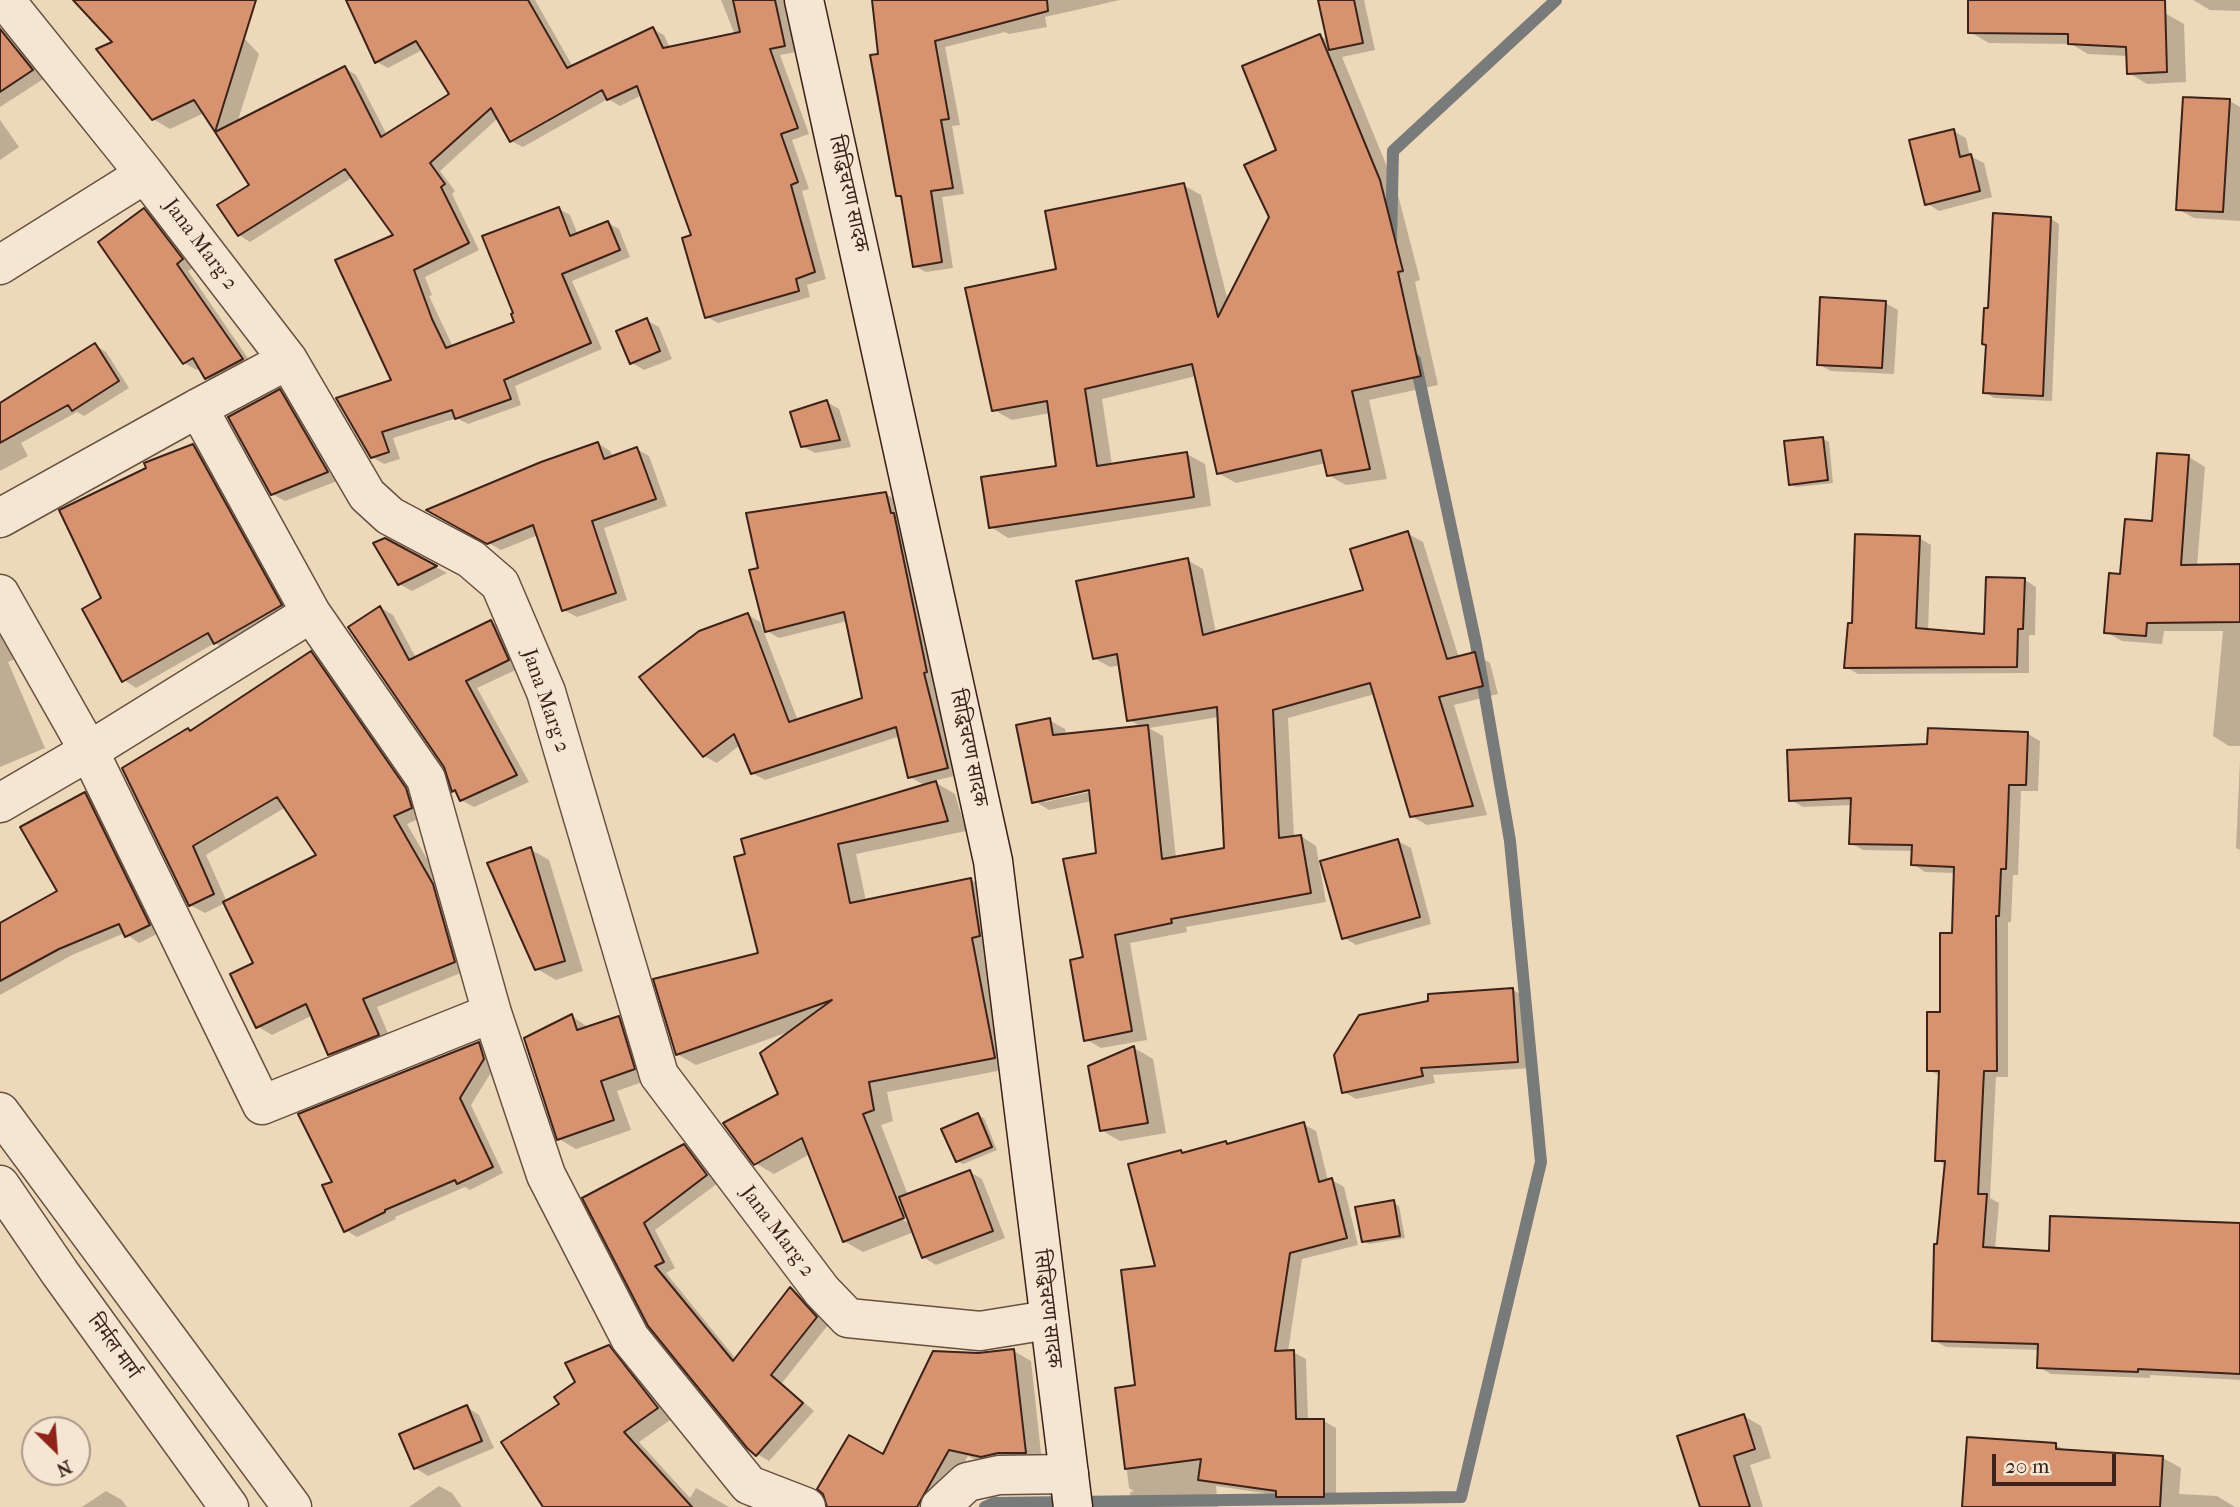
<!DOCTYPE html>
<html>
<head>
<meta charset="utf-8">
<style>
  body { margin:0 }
  #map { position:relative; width:2240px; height:1507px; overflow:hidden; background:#eed8ba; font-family:"IM FELL French Canon",serif }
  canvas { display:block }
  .north { position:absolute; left:21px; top:1416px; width:70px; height:70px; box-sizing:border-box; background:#f4e6d2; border:2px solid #aa9888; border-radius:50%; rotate:155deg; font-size:19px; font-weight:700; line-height:28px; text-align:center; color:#3c2218 }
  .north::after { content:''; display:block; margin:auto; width:24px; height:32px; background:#8f2418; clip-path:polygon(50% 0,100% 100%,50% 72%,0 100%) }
  .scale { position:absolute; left:1992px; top:1454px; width:124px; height:32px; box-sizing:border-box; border:4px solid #3c2218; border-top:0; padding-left:9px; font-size:21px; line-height:24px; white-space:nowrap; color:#3c2218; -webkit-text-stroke:5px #f4e6d2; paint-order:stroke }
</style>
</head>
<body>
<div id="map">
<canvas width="2240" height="1507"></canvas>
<div class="north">N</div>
<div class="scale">20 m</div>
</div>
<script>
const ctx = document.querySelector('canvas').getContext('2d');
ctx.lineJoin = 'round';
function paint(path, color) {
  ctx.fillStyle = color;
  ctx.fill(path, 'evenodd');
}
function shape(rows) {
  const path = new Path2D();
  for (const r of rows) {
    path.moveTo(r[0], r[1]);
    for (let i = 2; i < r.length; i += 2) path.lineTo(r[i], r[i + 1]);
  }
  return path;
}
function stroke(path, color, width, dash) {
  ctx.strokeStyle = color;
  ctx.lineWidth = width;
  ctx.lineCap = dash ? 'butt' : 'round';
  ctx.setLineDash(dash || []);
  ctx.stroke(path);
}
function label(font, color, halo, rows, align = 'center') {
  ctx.font = font + ' "IM FELL French Canon","Noto Serif Devanagari",serif';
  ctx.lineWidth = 6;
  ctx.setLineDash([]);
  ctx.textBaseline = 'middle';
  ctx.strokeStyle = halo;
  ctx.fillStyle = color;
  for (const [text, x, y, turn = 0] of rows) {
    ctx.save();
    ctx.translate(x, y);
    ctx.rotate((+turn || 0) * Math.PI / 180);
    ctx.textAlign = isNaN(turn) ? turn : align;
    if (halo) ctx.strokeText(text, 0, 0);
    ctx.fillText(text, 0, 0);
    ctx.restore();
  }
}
paint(shape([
  [76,0,208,0,259,54,237,123,345,68,356,75,387,135,451,94,424,49,388,68,377,62,348,0,535,0,573,67,653,29,664,35,670,48,735,35,721,0,785,0,796,52,780,55,809,134,792,140,809,189,802,191,826,279,807,285,810,297,718,323,707,317,693,237,642,95,620,106,608,99,523,147,511,141,498,118,440,171,455,191,452,194,479,250,425,277,432,295,429,296,453,347,516,323,559,209,570,215,578,235,608,223,619,229,630,257,572,281,602,349,515,386,521,405,468,424,457,418,393,438,400,459,384,464,372,457,393,381,395,236,353,177,250,242,239,235,252,185,219,132,204,113,170,129,153,119,115,42],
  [874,0,1120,0,1045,17,1047,27,1009,34,1005,32,945,47,960,125,952,126,964,194,942,197,953,268,926,272,914,266,903,198,897,195],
  [1320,0,1364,0,1375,50,1342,57,1397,191,1420,280,1415,282,1438,385,1369,400,1387,479,1346,485,1328,475,1326,463,1236,483,1218,473,1196,376,1102,399,1112,465,1187,454,1205,464,1211,506,1008,538,991,527,1058,467,1050,413,1012,420,994,410,1058,270,1183,185,1201,195,1228,301,1270,217,1279,150,1320,36,1329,41],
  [1970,0,2127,0,2165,13,2184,24,2186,82,2147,84,2129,73,2128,56,2088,54,2071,44,1989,43,1970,32],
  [2193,0,2240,0,2240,11,2210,10],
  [12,46,25,53,45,78,0,107,0,57],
  [2230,101,2240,107,2240,221,2194,218,2178,209],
  [0,120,19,147,0,160],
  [1953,131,1966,138,1970,156,1984,163,1992,197,1939,211,1926,203],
  [144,210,156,217,194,267,188,271,254,367,219,385,207,378,201,368,197,370,184,363],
  [2050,218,2059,224,2052,401,1994,398,1985,392,1989,310],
  [1885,303,1898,310,1894,374,1831,371,1818,364],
  [646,320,659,327,672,359,644,370,632,363],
  [95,345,106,352,129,388,84,416,77,412,21,443,28,456,0,471,0,405],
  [280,391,292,399,340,480,285,501,272,494],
  [827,402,839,409,851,447,815,453,802,446],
  [1823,439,1829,442,1833,483,1796,487,1790,484],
  [598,443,610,451,613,457,637,449,649,456,667,506,604,528,627,600,577,617,564,610,538,535,501,550,430,510],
  [192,445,205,453,293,613,228,650,215,643,136,688,124,680],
  [2189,457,2205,467,2197,566,2240,566,2240,746,2229,746,2213,736,2223,631,2164,631,2162,644,2122,641,2106,632,2121,576,2154,523],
  [886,494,898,501,959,775,933,781,955,794,966,831,856,854,866,901,971,880,989,891,1013,1068,887,1092,893,1121,881,1125,908,1195,970,1172,982,1179,1005,1238,936,1265,923,1257,914,1232,863,1252,844,1241,810,1154,774,1174,755,1163,780,1095,791,1031,696,1065,677,1054,760,954,736,858,926,786,910,777,900,736,765,780,752,773,740,745,717,763,704,756,642,677,748,615,760,622,798,721,864,700,847,621,779,638,767,631,760,569],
  [897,1212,910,1220,910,1224,895,1215],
  [1407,533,1423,542,1459,658,1475,654,1490,663,1498,694,1454,705,1487,815,1427,825,1411,816,1375,694,1288,718,1294,838,1301,836,1316,846,1326,902,1186,927,1187,932,1130,943,1147,1040,1101,1048,1086,1039,1085,959,1098,854,1092,801,1049,810,1034,801,1049,720,1065,729,1066,736,1142,727,1129,720,1121,665,1110,667,1094,658,1187,560,1203,569,1216,633,1365,591],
  [1219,717,1225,850,1176,858,1163,736,1149,728],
  [1097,787,1098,790,1045,802,1045,798],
  [1919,538,1931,545,1928,631,1985,636,2025,580,2036,587,2035,635,2029,635,2029,673,1858,674,1846,667,1853,625],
  [385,540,436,567,447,573,412,591,399,584],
  [381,608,393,615,416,658,491,622,504,629,520,668,477,688,529,782,474,807,461,800,458,793,454,790],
  [0,627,17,658,8,662,45,748,0,767],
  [311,654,325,662,420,798,425,816,407,824,447,894,468,970,377,1007,392,1043,344,1062,329,1054,313,1015,272,1035,257,1026,256,964,225,903,205,913,190,905,191,732],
  [286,807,318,856,227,902,206,855],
  [2028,734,2040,741,2038,791,2021,791,2018,875,2013,875,2011,922,2008,922,2008,1077,1996,1077,1990,1198,1999,1203,1995,1250,2050,1253,2240,1225,2240,1380,2150,1375,2150,1378,2051,1374,2039,1367,2040,1350,1946,1347,1933,1340,1946,1165,1937,1160,1940,1076,1929,1070,1942,1013,1954,935,1955,873,1925,872,1913,864,1914,851,1863,850,1851,843,1853,805,1803,807,1791,800,1929,746],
  [2240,760,2240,850,2236,848],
  [85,794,97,801,161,932,139,943,125,933,72,955,0,995,0,925,60,892],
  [1398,841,1411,848,1431,924,1356,945,1343,937],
  [530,849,549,860,583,971,556,980,537,969],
  [1513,990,1525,997,1530,1068,1433,1075,1435,1083,1356,1099,1344,1092],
  [572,1016,589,1028,618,1018,636,1027,651,1079,617,1091,631,1130,576,1149,559,1139],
  [478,1044,490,1051,495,1066,471,1105,503,1173,470,1190,465,1187,395,1217,396,1219,357,1237,345,1230,334,1183],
  [1134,1048,1153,1059,1166,1133,1120,1141,1101,1130],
  [978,1115,984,1118,997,1150,963,1164,957,1161],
  [1303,1124,1316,1131,1328,1181,1332,1180,1344,1187,1358,1245,1302,1259,1288,1352,1293,1352,1306,1359,1308,1421,1324,1421,1336,1428,1336,1503,1290,1503,1277,1495,1216,1486,1218,1507,1132,1507,1130,1492,1134,1491,1129,1488,1117,1389,1137,1386,1158,1267,1181,1152,1184,1154,1226,1143,1229,1145],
  [684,1146,696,1153,718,1183,655,1230,675,1268,666,1273,736,1359,791,1289,803,1296,828,1325,782,1383,814,1411,769,1461,757,1454,585,1199],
  [1393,1202,1399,1206,1405,1238,1369,1244,1363,1241],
  [609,1347,625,1356,673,1418,639,1442,690,1498,696,1488,729,1507,546,1507,561,1404],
  [1014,1351,1031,1361,1042,1462,976,1460,968,1456,939,1507,829,1507,884,1457,978,1355],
  [467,1407,479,1415,494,1448,428,1476,415,1468],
  [1744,1416,1761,1426,1771,1458,1750,1465,1763,1507,1702,1507],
  [2056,1445,2068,1452,2163,1458,2181,1468,2179,1494,2217,1496,2235,1507,1964,1507],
  [439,1486,452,1493,462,1507,409,1507],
  [106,1491,122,1500,127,1507,82,1507]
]), '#0003');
stroke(shape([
  [1391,240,1393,151,1556,0],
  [985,1507,994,1503,1461,1497,1541,1162,1510,841,1476,644,1415,360]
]), '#787b7a', 12);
const building = shape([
  [73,0,256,0,215,132,194,100,152,120,96,49,112,42,73,0],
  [346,0,528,0,567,68,653,27,663,48,740,32,733,0,775,0,785,46,770,49,798,128,781,134,798,182,791,185,815,272,796,279,799,291,705,318,682,238,691,235,637,86,607,100,602,90,510,142,491,108,430,163,445,184,441,187,469,243,414,270,432,319,446,348,514,322,511,314,513,313,482,236,559,207,570,236,608,221,620,250,562,274,591,343,504,380,511,399,455,419,452,410,382,432,389,452,371,458,336,398,391,380,335,260,393,235,345,169,238,236,217,205,249,185,215,132,345,66,381,137,449,94,416,41,375,63,346,0],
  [872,0,1047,0,1048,11,935,41,949,119,941,120,953,188,931,191,942,262,913,267,901,196,896,196,870,55,878,54,872,0],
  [1318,0,1354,0,1363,43,1329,50,1318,0],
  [1968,0,2165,0,2167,72,2127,74,2126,47,2068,44,2068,34,1968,33,1968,0],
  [0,29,33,70,0,92,0,29],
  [1320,34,1380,180,1403,271,1398,272,1421,376,1352,391,1370,469,1327,476,1321,450,1217,474,1192,364,1085,389,1097,466,1187,452,1194,497,989,528,981,477,1056,466,1047,401,992,411,965,288,1056,269,1045,211,1184,183,1218,317,1269,217,1244,165,1276,150,1242,66,1320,34],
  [2183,97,2230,99,2223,212,2176,210,2183,97],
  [1954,129,1960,157,1971,154,1980,191,1925,205,1909,140,1954,129],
  [144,208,183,259,177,264,243,359,205,379,193,358,183,364,98,242,144,208],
  [1993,213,2051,217,2043,396,1983,393,1986,345,1982,344,1984,308,1988,308,1993,213],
  [1820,297,1886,301,1882,368,1817,365,1820,297],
  [647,318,660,351,630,364,616,331,647,318],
  [95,343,119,381,72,411,68,405,0,443,0,403,95,343],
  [280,389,328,472,271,495,228,417,280,389],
  [827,400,840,440,801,447,790,412,827,400],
  [1823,437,1828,480,1789,485,1784,441,1823,437],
  [598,442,604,459,637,447,656,499,592,521,616,593,562,611,533,525,487,544,426,510,541,462,598,442],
  [193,444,282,605,214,644,208,633,122,682,82,609,101,598,59,510,146,468,144,463,193,444],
  [2157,453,2189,455,2181,565,2240,564,2240,622,2147,623,2146,636,2104,633,2109,573,2120,574,2125,519,2152,521,2157,453],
  [886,492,891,513,894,513,927,672,924,673,948,768,908,778,896,727,751,774,734,734,703,757,639,677,699,631,748,613,789,722,862,698,844,612,765,632,749,570,758,568,746,513,886,492],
  [1408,531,1447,659,1475,652,1483,686,1439,697,1473,806,1410,817,1370,683,1273,710,1279,838,1301,835,1311,893,1171,919,1172,923,1115,935,1132,1031,1084,1041,1070,960,1083,957,1063,859,1096,853,1089,790,1032,803,1016,725,1050,718,1053,735,1148,725,1162,859,1224,848,1217,707,1127,721,1117,654,1093,659,1076,581,1188,558,1203,635,1363,590,1350,549,1408,531],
  [1855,534,1920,536,1916,628,1984,634,1986,577,2025,578,2023,629,2018,629,2017,667,1844,668,1848,623,1852,623,1855,534],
  [385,538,437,566,398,585,373,543,385,538],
  [380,606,409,660,491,620,509,660,466,681,517,775,460,801,455,790,452,792,444,767,348,627,380,606],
  [311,651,406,788,412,808,394,816,433,884,455,962,363,999,379,1035,328,1055,306,1004,256,1028,230,974,253,963,223,902,316,855,277,797,193,846,214,894,189,906,122,768,188,728,190,731,311,651],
  [1928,728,2028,732,2026,785,2009,785,2006,869,2001,869,1999,916,1996,916,1997,1071,1984,1071,1978,1194,1987,1194,1983,1247,2049,1251,2050,1216,2240,1223,2240,1374,2138,1369,2138,1372,2037,1368,2038,1344,1932,1341,1934,1244,1937,1244,1945,1161,1935,1161,1939,1071,1927,1071,1927,1012,1940,1012,1940,933,1952,933,1954,867,1911,865,1912,845,1849,844,1851,798,1789,801,1787,750,1927,744,1928,728],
  [936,781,948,821,838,844,850,903,971,878,980,936,972,938,995,1058,869,1082,874,1110,863,1114,904,1218,843,1242,802,1138,754,1165,723,1123,778,1094,760,1053,832,1000,676,1055,653,979,758,953,734,857,745,854,741,839,936,781],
  [85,792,150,925,125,937,119,924,59,949,0,981,0,923,57,891,20,827,85,792],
  [1398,839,1420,917,1342,939,1320,861,1398,839],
  [531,847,565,961,535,970,487,863,531,847],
  [1513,988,1518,1062,1421,1068,1423,1076,1342,1093,1334,1055,1359,1015,1428,1001,1428,994,1513,988],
  [572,1014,577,1030,619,1016,635,1069,601,1081,614,1120,557,1140,524,1038,572,1014],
  [479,1042,484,1059,460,1098,493,1167,457,1184,455,1180,385,1210,385,1212,344,1232,322,1185,332,1182,298,1114,479,1042],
  [1134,1046,1148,1123,1100,1131,1088,1066,1134,1046],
  [978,1113,992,1147,956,1162,941,1129,978,1113],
  [1304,1122,1319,1182,1332,1178,1347,1238,1290,1253,1275,1351,1294,1350,1296,1419,1324,1419,1324,1497,1276,1497,1276,1491,1198,1480,1201,1459,1125,1469,1115,1388,1135,1385,1121,1270,1155,1266,1128,1164,1181,1150,1182,1153,1226,1141,1227,1144,1304,1122],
  [684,1144,707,1175,644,1223,664,1262,655,1266,733,1361,790,1287,817,1317,771,1375,803,1403,756,1456,747,1448,648,1326,582,1198,684,1144],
  [970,1170,993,1231,922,1258,899,1197,970,1170],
  [1394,1200,1400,1236,1362,1242,1355,1207,1394,1200],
  [609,1345,658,1408,624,1432,692,1507,543,1507,501,1442,559,1404,554,1397,575,1382,565,1363,609,1345],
  [1014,1349,1026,1453,998,1453,981,1457,949,1450,917,1507,827,1507,823,1494,817,1489,849,1435,883,1454,933,1351,978,1353,1014,1349],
  [467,1405,482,1441,414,1469,399,1434,467,1405],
  [1744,1414,1755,1449,1734,1456,1750,1507,1700,1507,1677,1436,1744,1414],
  [1967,1437,2056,1443,2056,1449,2163,1456,2160,1507,1962,1507,1967,1437]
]);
paint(building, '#d7926f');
stroke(building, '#3c2218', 2);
const street = shape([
  [5,0,145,174,288,360,367,495,390,516,471,559,500,584,546,692,659,1075,822,1291,848,1318,980,1331,1048,1320],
  [0,265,145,174],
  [198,408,311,613,426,779,492,1013,546,1175,630,1338,749,1485,806,1507],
  [0,518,198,408,288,360],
  [0,594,89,751,262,1105,492,1013],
  [0,803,89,751,311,613],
  [0,1112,292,1507],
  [0,1185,60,1273,229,1507],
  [940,1507,967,1482,999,1475,1069,1474]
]);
const secondary = shape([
  [804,0,993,861,1073,1507]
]);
stroke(street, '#685040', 41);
stroke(secondary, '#3c2218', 41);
stroke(street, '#f4e6d2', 38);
stroke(secondary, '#f4e6d2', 38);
label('21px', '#3c2218', '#f4e6d2', [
  ["सिद्धिचरण सादक",848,194,77],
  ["Jana Marg 2",200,245,53],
  ["Jana Marg 2",545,701,71],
  ["सिद्धिचरण सादक",968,748,78],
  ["Jana Marg 2",777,1232,53],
  ["सिद्धिचरण सादक",1047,1309,83],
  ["निर्मल मार्ग",113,1347,54]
]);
</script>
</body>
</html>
